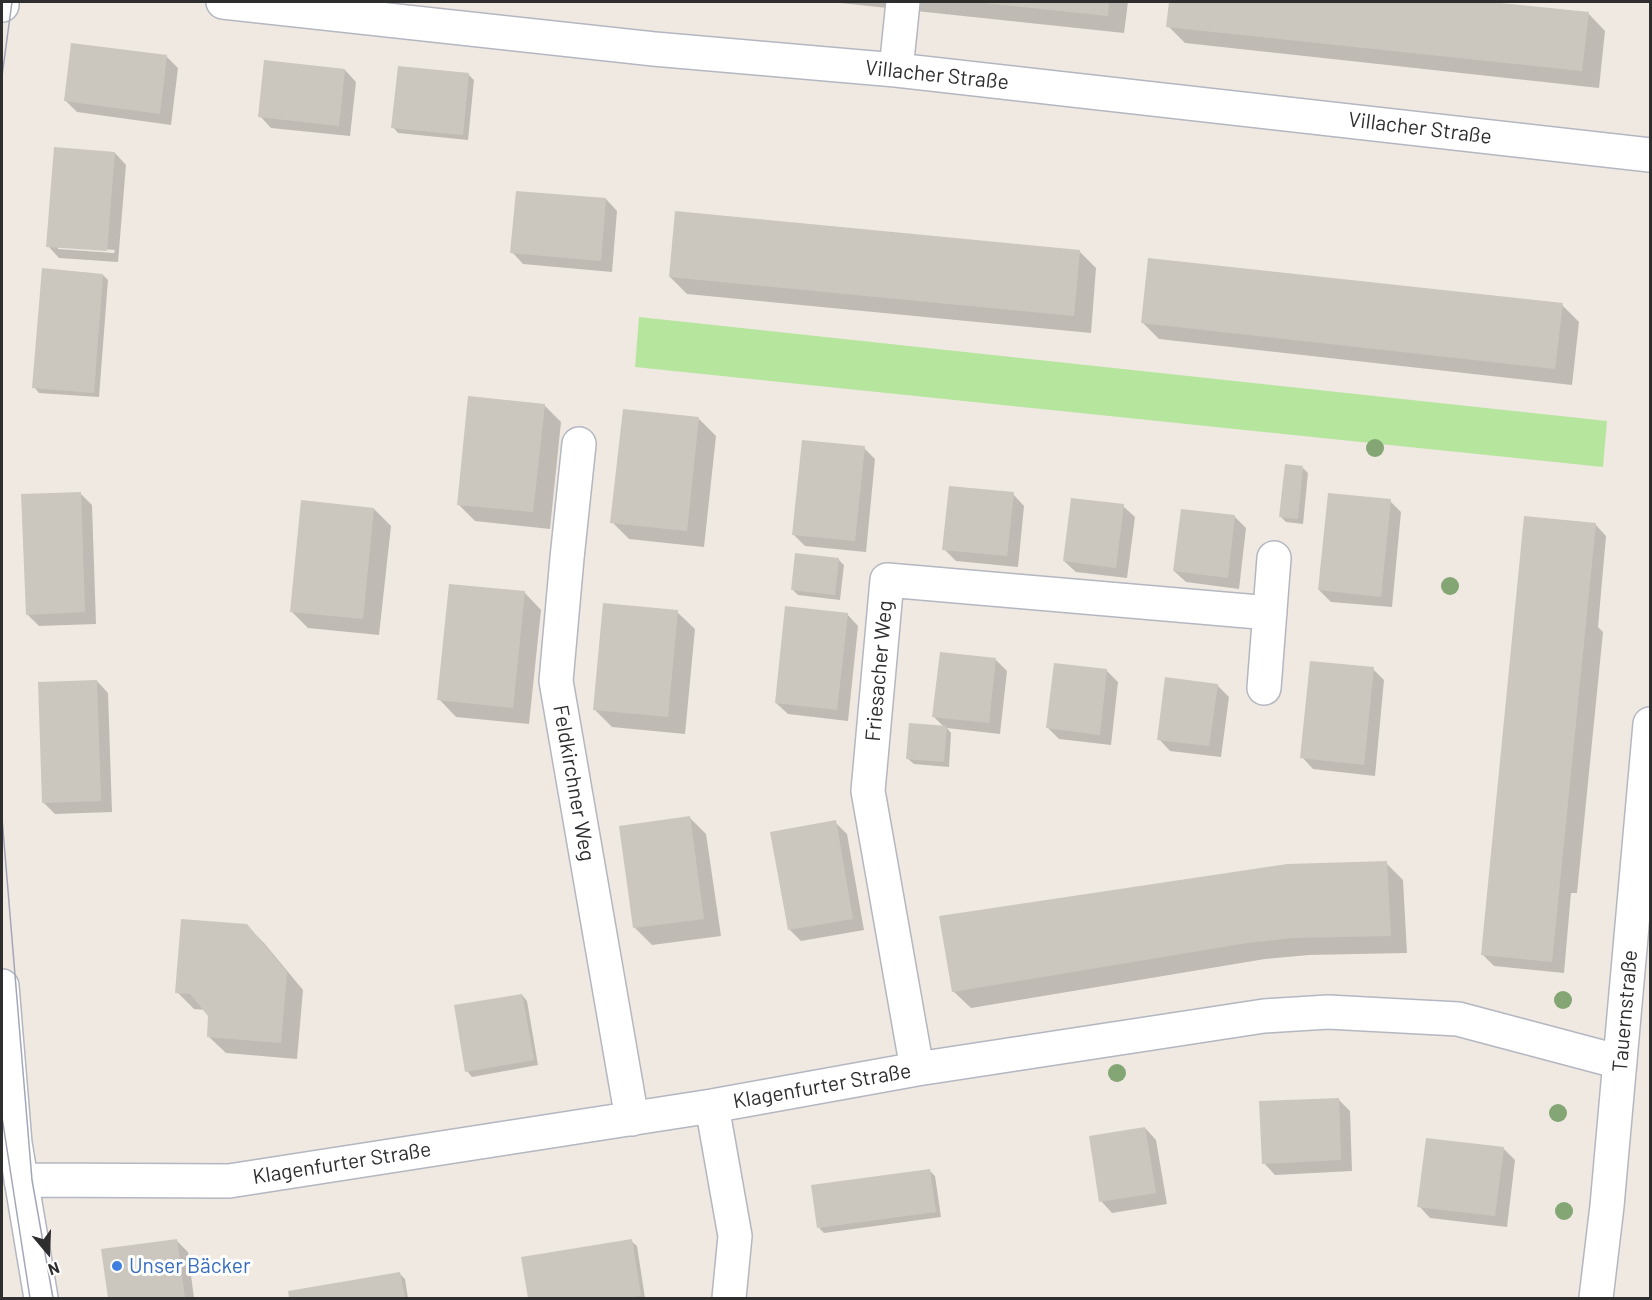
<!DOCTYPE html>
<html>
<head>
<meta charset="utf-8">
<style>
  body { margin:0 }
  #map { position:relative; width:1652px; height:1300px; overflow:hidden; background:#efe9e1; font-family:Barlow,sans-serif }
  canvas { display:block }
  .frame { position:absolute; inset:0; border:3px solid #2e2e2e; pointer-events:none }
  .north { position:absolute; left:18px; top:1222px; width:60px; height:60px; -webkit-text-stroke:4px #fff; paint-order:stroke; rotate:161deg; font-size:16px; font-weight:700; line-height:24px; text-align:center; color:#2e2e2e }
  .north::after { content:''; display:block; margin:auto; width:21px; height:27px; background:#2e2e2e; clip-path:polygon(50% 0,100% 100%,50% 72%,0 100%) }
</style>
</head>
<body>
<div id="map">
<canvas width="1652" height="1300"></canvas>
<div class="frame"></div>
<div class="north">N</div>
</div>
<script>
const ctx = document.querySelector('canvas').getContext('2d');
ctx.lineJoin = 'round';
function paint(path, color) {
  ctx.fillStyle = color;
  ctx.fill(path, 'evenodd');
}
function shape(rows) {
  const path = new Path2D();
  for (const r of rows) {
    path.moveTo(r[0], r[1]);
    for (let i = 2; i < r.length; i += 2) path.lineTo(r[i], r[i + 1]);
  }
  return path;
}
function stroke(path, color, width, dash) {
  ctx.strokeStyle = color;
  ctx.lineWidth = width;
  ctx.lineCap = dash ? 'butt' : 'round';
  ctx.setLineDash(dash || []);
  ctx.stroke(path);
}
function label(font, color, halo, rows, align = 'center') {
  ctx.font = font + ' Barlow,sans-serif';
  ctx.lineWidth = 6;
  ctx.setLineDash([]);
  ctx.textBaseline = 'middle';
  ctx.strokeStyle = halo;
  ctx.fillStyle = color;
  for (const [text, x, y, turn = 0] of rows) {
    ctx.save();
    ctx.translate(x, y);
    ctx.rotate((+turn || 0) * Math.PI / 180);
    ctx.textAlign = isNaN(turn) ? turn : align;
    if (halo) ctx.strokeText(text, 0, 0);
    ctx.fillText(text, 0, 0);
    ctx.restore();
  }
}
paint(shape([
  [639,317,1607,421,1603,467,635,367]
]), '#b6e59e');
paint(shape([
  [831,2,1128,2,1124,33],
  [1171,2,1477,2,1588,13,1605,31,1599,88,1185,43,1168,26],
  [167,57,178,68,171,125,77,112,65,100],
  [345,70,356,82,350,136,271,128,260,116],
  [469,75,474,80,468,140,398,133,393,127],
  [115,153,126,165,118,262,59,258,48,246],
  [58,246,115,250,114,253,58,249],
  [606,199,617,211,612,272,523,264,512,252],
  [1079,251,1096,268,1091,333,687,294,670,277],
  [103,275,108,280,99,397,39,393,34,387],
  [1562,305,1579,322,1572,385,1159,339,1142,322],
  [544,405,561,422,550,529,475,521,458,504],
  [699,419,716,436,704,547,629,539,612,522],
  [864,448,875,459,866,552,805,546,793,534],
  [1303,468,1308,473,1303,524,1286,522,1281,517],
  [80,493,92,505,96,624,39,626,27,614],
  [1013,494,1024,506,1018,567,956,561,944,549],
  [1390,501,1401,512,1392,607,1331,602,1319,590],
  [1123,506,1135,517,1127,578,1076,572,1064,561],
  [374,509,391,526,379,635,308,628,291,611],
  [1235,517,1246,528,1239,589,1186,582,1174,571],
  [1595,524,1606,536,1598,627,1603,632,1577,893,1571,893,1564,973,1494,966,1483,955],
  [838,559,844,565,840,600,798,595,793,590],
  [524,592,541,610,529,724,456,717,439,699],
  [677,612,695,629,685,734,612,727,595,710],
  [847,614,858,626,848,721,788,714,776,703],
  [996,660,1007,671,1000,734,947,728,951,733,949,767,914,764,908,759,944,727,934,717],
  [1373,669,1384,680,1375,776,1313,769,1302,757],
  [1106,670,1118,682,1111,745,1059,739,1048,728],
  [97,681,108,693,112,812,55,814,43,802],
  [1217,685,1229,697,1221,757,1170,751,1159,739],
  [689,817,706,834,721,936,652,945,635,928],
  [835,822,847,834,864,930,801,941,790,930,772,834],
  [1386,863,1403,880,1407,953,1309,955,1265,959,971,1008,953,991],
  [246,925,264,943,303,990,297,1059,226,1053,208,1036,210,1016,205,1010,194,1009,177,992],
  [522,995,527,1001,538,1065,472,1077,467,1071],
  [1338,1099,1350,1111,1352,1171,1275,1175,1264,1163],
  [1145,1128,1156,1140,1167,1204,1112,1213,1101,1201],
  [1504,1149,1515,1160,1507,1227,1430,1218,1419,1206],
  [929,1170,935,1176,941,1217,824,1233,819,1228],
  [176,1240,188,1252,194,1298,109,1298,103,1250],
  [631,1241,637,1246,645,1298,530,1298,523,1258],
  [400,1274,405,1279,408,1298,290,1298,289,1292]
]), '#0003');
paint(shape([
  [984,2,1109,2,1108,16,984,3],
  [1169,2,1491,2,1589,12,1582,71,1166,27],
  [71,43,167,55,160,114,64,101],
  [264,60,345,69,339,126,258,117],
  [398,66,469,73,463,135,391,128],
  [54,147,115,152,107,251,46,247],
  [516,191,606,198,601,261,510,253],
  [675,211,1080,250,1074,316,669,277],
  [1148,258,1563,303,1555,369,1141,323],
  [42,268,103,274,94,393,32,388],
  [468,396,545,404,533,512,457,505],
  [623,409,699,417,687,531,610,523],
  [802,440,865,446,855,541,792,535],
  [1285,464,1303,466,1298,519,1279,517],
  [949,486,1014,492,1007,556,942,550],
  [81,492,85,612,26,615,21,494],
  [1328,493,1391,499,1381,597,1318,590],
  [1071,498,1124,504,1116,568,1063,561],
  [301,500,374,508,363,619,290,612],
  [1181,509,1235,515,1228,578,1173,571],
  [1524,516,1596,523,1552,962,1481,955],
  [795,553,839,558,835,595,791,590],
  [449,584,525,591,513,708,437,700],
  [603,603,678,610,668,717,593,710],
  [785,606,848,613,837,710,775,703],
  [940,652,996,658,989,723,932,717],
  [1310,661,1374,667,1364,765,1300,758],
  [1054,663,1107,669,1100,735,1046,728],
  [1165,677,1218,684,1209,746,1157,740],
  [97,680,101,801,42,803,38,682],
  [909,723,947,726,944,762,906,759],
  [690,816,704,919,633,928,619,826],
  [836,820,853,919,788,930,770,832],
  [1387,861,1391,936,1292,938,1247,943,952,992,939,916,1287,864],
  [181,919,247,924,287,972,281,1043,207,1037,208,1016,190,994,175,993],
  [522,994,534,1060,465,1072,454,1005],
  [1339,1098,1341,1160,1262,1164,1259,1101],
  [1145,1127,1156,1193,1099,1202,1089,1136],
  [1426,1138,1504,1147,1495,1216,1417,1207],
  [930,1169,936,1212,817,1228,811,1185],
  [177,1239,185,1298,108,1298,101,1249],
  [632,1239,641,1296,624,1298,528,1298,521,1257],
  [400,1272,405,1298,289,1298,288,1291]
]), '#cbc7bf');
const minor = shape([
  [223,2,654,49,896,70,1650,155],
  [2,5,2,2],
  [896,70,903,2],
  [579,444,567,558,556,681,632,1119],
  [1264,688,1274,558],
  [2,986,15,1143,41,1298],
  [917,1069,868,791,887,580,1270,613],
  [712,1106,735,1236,729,1298],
  [21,1181,32,1180,229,1181,712,1106,917,1069,1264,1016,1328,1012,1458,1019,1620,1062],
  [1596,1298,1607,1206,1650,724]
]);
stroke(minor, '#b4b7c1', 36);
stroke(minor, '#fff', 33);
stroke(shape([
  [2,76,12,2],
  [2,818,32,1180,53,1298],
  [2,1117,30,1298]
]), '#a3a6b8', 1.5);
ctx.fillStyle = '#84a574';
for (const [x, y] of [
  [1375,448],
  [1450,586],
  [1563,1000],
  [1117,1073],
  [1558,1113],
  [1564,1211]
]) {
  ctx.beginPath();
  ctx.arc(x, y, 9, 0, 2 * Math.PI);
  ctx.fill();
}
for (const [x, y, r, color] of [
  [117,1266,6,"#3f7fe0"]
]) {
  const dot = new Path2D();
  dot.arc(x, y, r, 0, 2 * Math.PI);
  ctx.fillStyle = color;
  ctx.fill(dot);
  stroke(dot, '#fff', 2);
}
label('21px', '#2e2e2e', '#fff', [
  ["Villacher Straße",937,75,6],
  ["Villacher Straße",1420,128,7],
  ["Friesacher Weg",879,671,-85],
  ["Feldkirchner Weg",574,783,80],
  ["Tauernstraße",1625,1011,-85],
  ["Klagenfurter Straße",822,1086,-10],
  ["Klagenfurter Straße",342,1163,-9]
]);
label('21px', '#366cbe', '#fff', [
  ["Unser Bäcker",129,1266]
], 'left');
</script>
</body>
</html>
